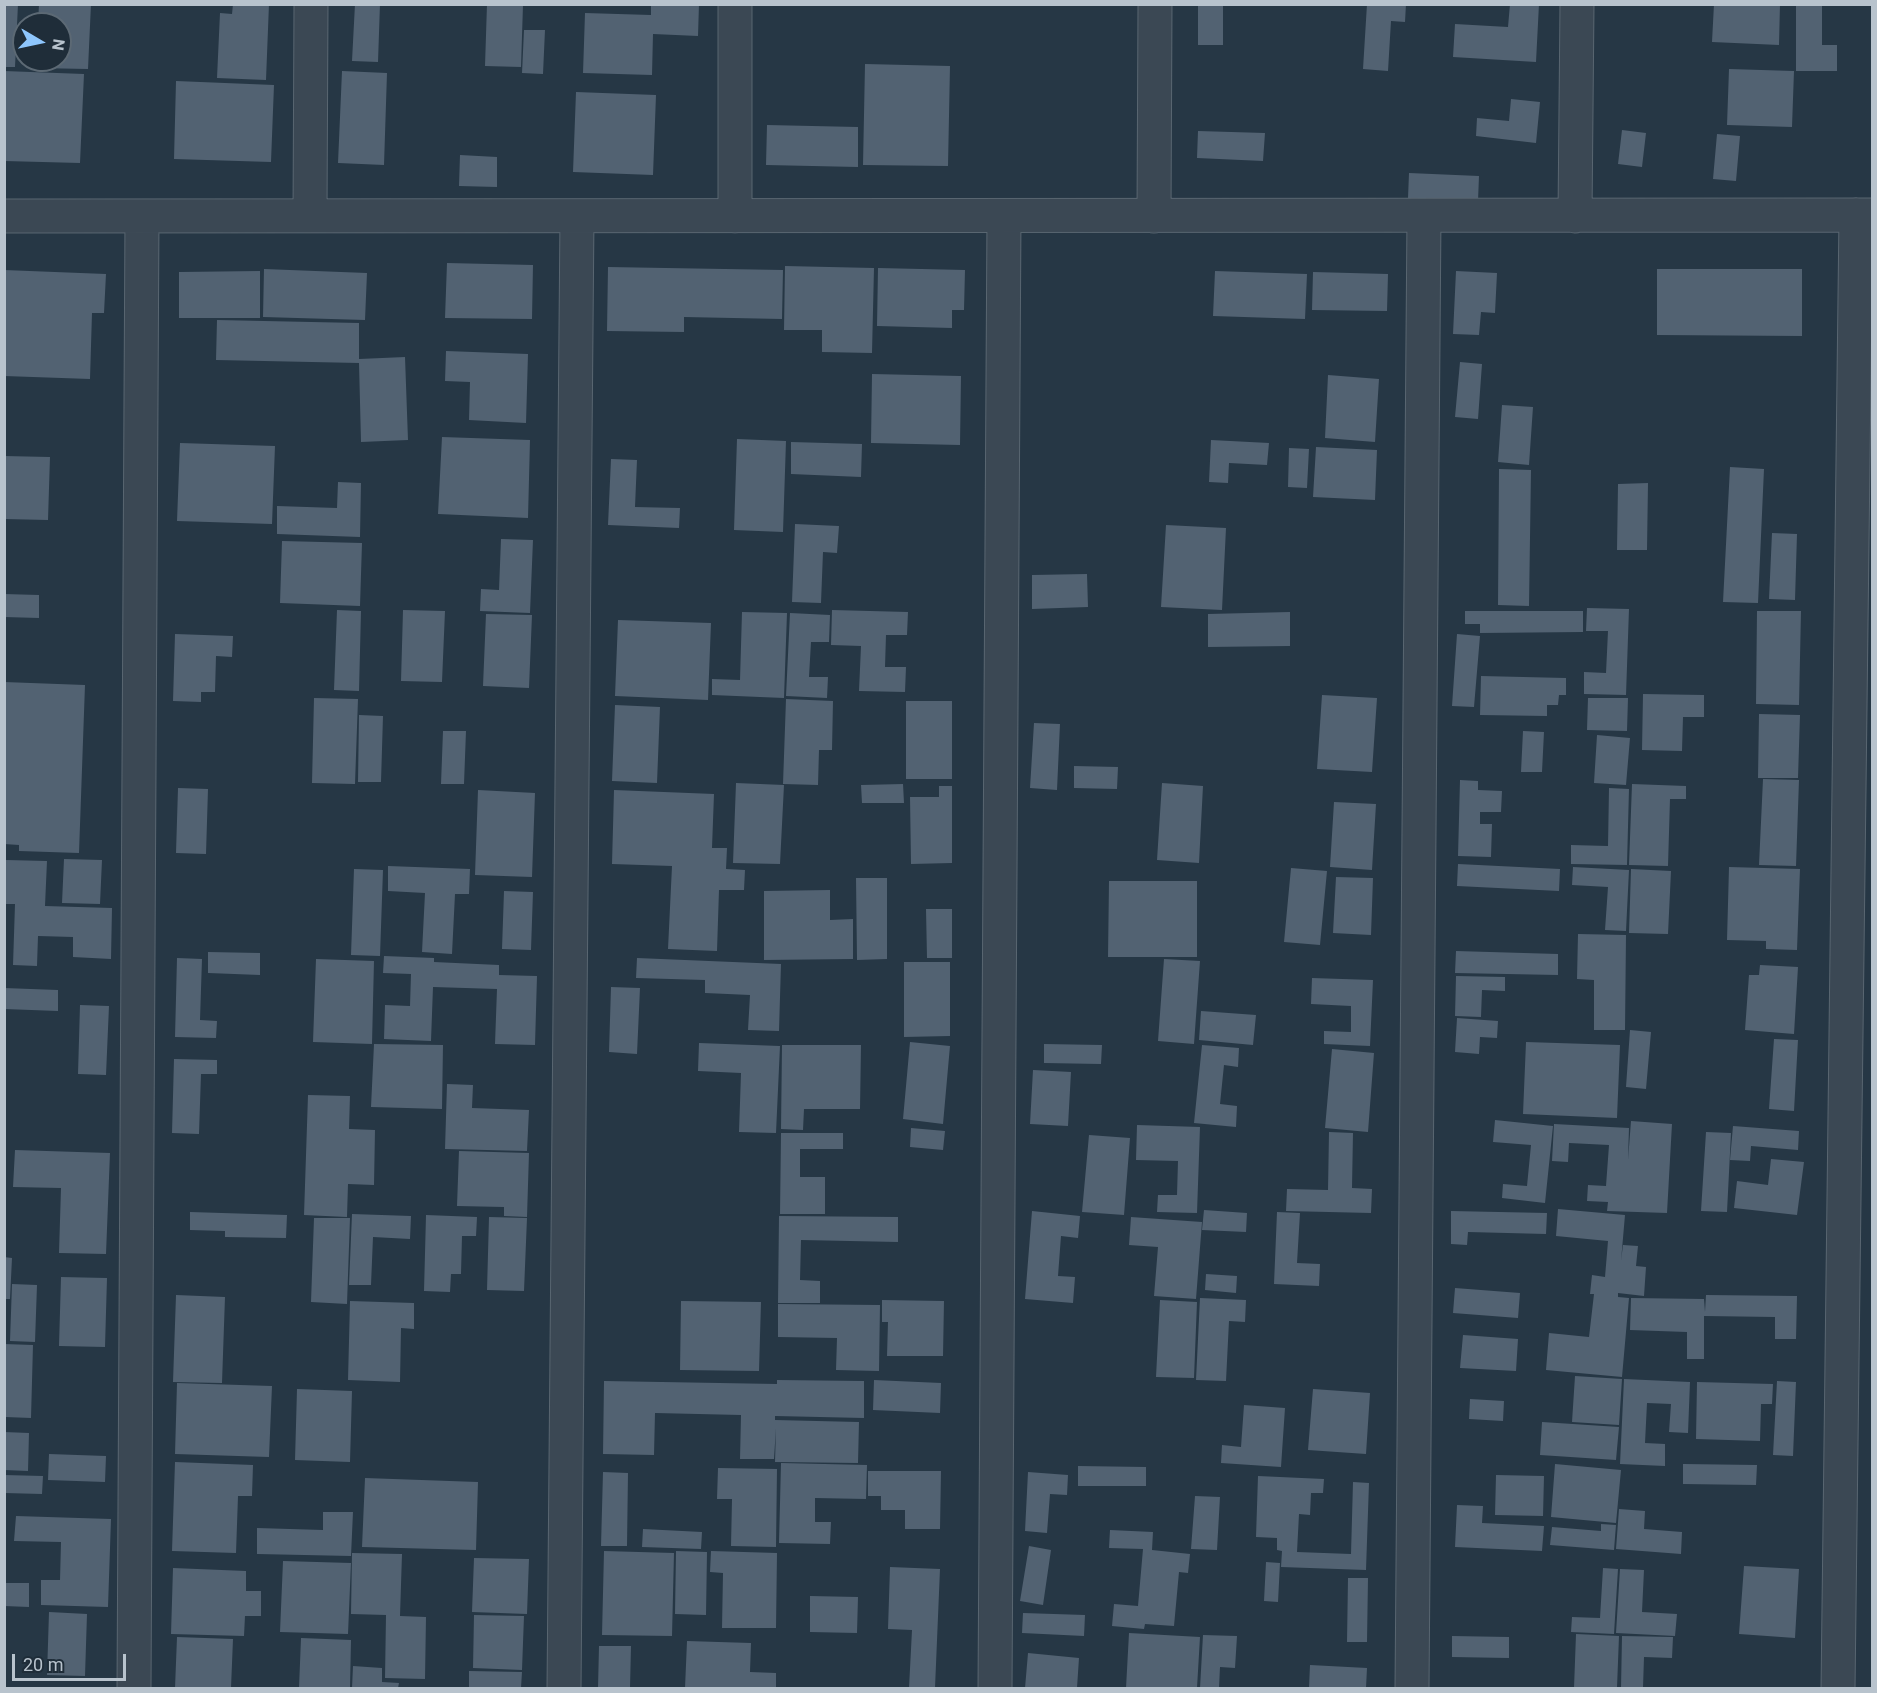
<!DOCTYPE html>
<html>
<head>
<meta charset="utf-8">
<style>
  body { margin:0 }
  #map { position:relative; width:1877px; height:1693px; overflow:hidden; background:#263745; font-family:Roboto,sans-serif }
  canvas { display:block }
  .frame { position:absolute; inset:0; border:6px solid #b8c3cd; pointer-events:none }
  .north { position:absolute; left:12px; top:12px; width:60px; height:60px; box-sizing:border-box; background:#1f2d39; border:2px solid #5c6974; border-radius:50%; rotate:99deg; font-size:16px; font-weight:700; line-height:24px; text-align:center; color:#b8c3cd }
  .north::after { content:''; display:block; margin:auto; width:21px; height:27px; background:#8ec6fd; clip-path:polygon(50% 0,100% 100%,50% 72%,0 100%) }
  .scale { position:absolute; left:12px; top:1654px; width:114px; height:27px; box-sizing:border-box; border:3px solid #b8c3cd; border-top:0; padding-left:8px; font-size:18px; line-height:21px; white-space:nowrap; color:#b8c3cd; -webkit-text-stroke:4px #1f2d39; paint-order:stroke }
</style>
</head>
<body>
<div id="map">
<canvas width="1877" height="1693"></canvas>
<div class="frame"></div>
<div class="north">N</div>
<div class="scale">20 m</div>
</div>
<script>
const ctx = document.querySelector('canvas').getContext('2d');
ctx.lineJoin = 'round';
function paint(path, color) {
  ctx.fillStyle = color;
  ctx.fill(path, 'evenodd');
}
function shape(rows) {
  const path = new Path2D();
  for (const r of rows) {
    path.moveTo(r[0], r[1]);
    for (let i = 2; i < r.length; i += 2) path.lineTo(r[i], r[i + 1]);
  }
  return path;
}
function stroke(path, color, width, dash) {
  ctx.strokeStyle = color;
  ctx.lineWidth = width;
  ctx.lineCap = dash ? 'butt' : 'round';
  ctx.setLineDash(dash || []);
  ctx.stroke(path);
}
paint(shape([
  [4,4,18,4,15,67,4,67],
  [39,4,91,4,88,69,36,68,37,60,60,60,60,24,38,24],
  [233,4,269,4,266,80,217,78,220,13,232,14],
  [355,4,380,4,378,62,352,61],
  [487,4,523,5,521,67,485,66],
  [651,4,699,4,698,36,653,34,652,75,583,73,585,13,651,15],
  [1198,4,1223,4,1223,45,1198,45],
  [1367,4,1406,4,1405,22,1391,21,1388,71,1363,69],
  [1510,4,1539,4,1536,62,1453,57,1455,24,1508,27],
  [1714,4,1780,4,1779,45,1712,42],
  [1796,4,1822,4,1822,45,1837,45,1837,71,1796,71],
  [524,30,545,30,543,74,522,73],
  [865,64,950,66,948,166,863,165],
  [1729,69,1794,71,1792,127,1727,125],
  [4,71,84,74,80,163,4,161],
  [342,71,387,73,384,165,338,163],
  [176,81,274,85,271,162,174,159],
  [576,92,656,95,653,175,573,172],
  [1511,99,1540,102,1536,143,1476,136,1477,118,1509,121],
  [767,125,858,127,858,167,766,165],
  [1622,130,1646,133,1642,167,1618,164],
  [1198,131,1265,133,1263,161,1197,158],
  [1717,134,1740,136,1736,181,1713,179],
  [460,155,497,157,497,187,459,186],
  [1409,173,1479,176,1478,201,1408,198],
  [447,263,533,265,532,319,445,318],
  [785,266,874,268,872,353,822,352,822,330,784,330],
  [608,267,783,270,782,319,684,317,684,332,607,331],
  [878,268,965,270,964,310,952,310,952,328,877,326],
  [264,269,367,273,365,320,263,317],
  [1657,269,1802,269,1802,336,1657,335],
  [4,270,106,274,104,313,92,313,90,379,4,376],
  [260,271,260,318,179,318,179,272],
  [1215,271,1307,274,1305,319,1213,316],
  [1456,271,1497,273,1495,313,1481,312,1479,335,1453,334],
  [1313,272,1388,274,1387,311,1312,310],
  [217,320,359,323,359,359,405,357,408,440,361,442,359,363,216,360],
  [446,351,528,354,526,423,469,420,470,382,445,381],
  [1460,362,1482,364,1478,419,1455,417],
  [872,374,961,376,960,445,871,443],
  [1328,375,1379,379,1375,442,1325,438],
  [1502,405,1533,407,1529,465,1498,462],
  [442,437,530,440,528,518,438,514],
  [737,439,786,441,783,532,734,530],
  [1211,440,1269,443,1267,465,1229,463,1228,483,1209,482],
  [791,442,862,444,861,477,791,474],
  [180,443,275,446,272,524,177,521],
  [1316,447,1377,450,1375,500,1313,497],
  [1289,448,1309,449,1307,488,1288,487],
  [4,456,50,457,48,520,4,519],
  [611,459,637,460,635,507,680,508,679,528,608,525],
  [1730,467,1764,469,1758,603,1723,602],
  [1499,469,1531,470,1529,606,1498,605],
  [338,482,361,483,360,537,277,534,277,506,337,508],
  [1648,483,1647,550,1617,550,1618,484],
  [795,524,839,526,837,553,823,552,821,603,792,602],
  [1166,525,1226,528,1222,610,1161,607],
  [1772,533,1797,534,1795,600,1769,599],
  [501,539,533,540,530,613,480,611,481,589,499,590],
  [282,541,362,543,360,606,280,603],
  [1087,574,1088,607,1032,609,1032,575],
  [4,594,39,595,39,618,4,617],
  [1587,608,1629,609,1626,695,1584,694,1584,672,1606,673,1608,631,1586,631],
  [337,610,361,611,359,691,334,690],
  [403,610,445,611,442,682,401,681],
  [832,610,908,612,907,635,886,635,885,667,906,667,905,692,859,691,861,646,831,645],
  [1465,611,1583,611,1583,632,1480,633,1480,624,1465,624],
  [1757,611,1801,611,1799,705,1756,704],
  [742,612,787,613,784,698,712,695,712,679,740,680],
  [1290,612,1290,646,1208,647,1208,614],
  [790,613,830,615,829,642,811,642,809,677,828,677,827,698,786,696],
  [486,614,532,615,529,688,483,686],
  [618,620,711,623,708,700,615,696],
  [175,634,233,636,232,657,216,656,215,692,201,692,201,702,173,701],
  [1457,634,1480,636,1474,707,1452,706],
  [1481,676,1566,678,1566,695,1559,695,1558,705,1547,705,1547,716,1480,715],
  [4,682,85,685,79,853,19,851,19,845,4,844],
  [1643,694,1704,695,1704,717,1683,717,1682,751,1642,750],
  [1322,695,1377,698,1372,772,1317,769],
  [314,698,358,699,355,784,312,783],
  [1588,698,1628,698,1627,731,1587,730],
  [786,699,833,701,832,750,819,750,818,785,783,784],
  [906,701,952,701,952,779,906,779],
  [615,705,660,707,657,783,612,781],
  [1759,714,1800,715,1798,778,1758,778],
  [359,715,383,716,381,782,358,782],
  [1034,723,1060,724,1057,790,1030,788],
  [443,731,466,731,464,784,441,784],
  [1523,731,1544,732,1542,772,1521,772],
  [1597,735,1630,738,1626,785,1594,783],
  [1074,766,1118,767,1117,789,1074,788],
  [1763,779,1799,780,1796,866,1759,865],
  [1460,780,1478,781,1478,790,1502,791,1501,812,1480,812,1480,824,1492,824,1491,857,1458,856],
  [736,783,784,785,780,864,733,863],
  [1162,783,1203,786,1199,863,1157,860],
  [903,784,904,803,862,803,861,785],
  [1632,784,1686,786,1686,799,1670,799,1668,866,1629,865],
  [939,786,952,786,952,863,911,864,910,797,939,797],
  [178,788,208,789,206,854,176,853],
  [1609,788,1629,789,1627,865,1571,864,1571,845,1608,846],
  [478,790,535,793,532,877,475,875],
  [614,790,714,794,712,848,727,848,726,869,745,870,744,890,719,890,717,951,668,949,672,866,612,864],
  [1334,802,1376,804,1372,870,1330,867],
  [64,859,102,860,100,904,62,903],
  [6,860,47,861,45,906,112,908,111,959,73,957,73,937,38,936,37,966,13,965,15,904,4,904],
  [1458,864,1560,869,1559,891,1457,886],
  [388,866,470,869,469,894,455,894,452,954,422,952,425,893,388,891],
  [1573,867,1629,870,1626,931,1605,930,1608,887,1572,885],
  [1729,867,1800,869,1797,950,1766,949,1766,941,1727,940],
  [1291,868,1327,871,1320,945,1284,942],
  [354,869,383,870,380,956,351,955],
  [1631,869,1671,871,1668,934,1629,933],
  [1336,877,1373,878,1371,935,1333,933],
  [856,878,887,878,887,959,857,960],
  [1109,881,1197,881,1197,957,1108,957],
  [830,890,830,920,853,919,853,959,764,960,764,891],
  [504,891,533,892,531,950,502,949],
  [926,909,952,909,952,958,927,958],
  [1578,934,1626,935,1625,1030,1594,1030,1594,980,1577,979],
  [1456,951,1558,954,1558,975,1455,973],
  [208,952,260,953,260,975,208,973],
  [384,956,434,958,434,962,499,965,499,975,537,976,535,1045,495,1044,497,989,433,987,431,1041,384,1039,385,1005,410,1006,411,974,383,973],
  [177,958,202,959,200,1020,217,1021,216,1038,175,1037],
  [637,958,781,964,779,1031,748,1030,750,995,705,993,705,980,636,978],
  [316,959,374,961,372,1044,313,1042],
  [1164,959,1200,961,1194,1044,1158,1041],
  [904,962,950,962,950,1036,904,1037],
  [1760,965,1798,967,1794,1034,1745,1030,1749,975,1759,975],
  [1456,976,1505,977,1505,991,1482,990,1481,1017,1455,1016],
  [1312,978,1373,980,1370,1046,1324,1044,1324,1031,1351,1032,1351,1006,1311,1004],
  [611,987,640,988,637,1054,609,1052],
  [4,988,58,990,58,1011,4,1009],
  [80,1005,109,1006,106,1075,78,1074],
  [1201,1011,1256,1015,1253,1045,1199,1040],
  [1457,1018,1498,1021,1497,1038,1480,1037,1479,1054,1455,1052],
  [1630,1030,1651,1032,1646,1089,1626,1087],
  [1774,1039,1798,1040,1794,1111,1769,1109],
  [910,1042,950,1046,943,1124,903,1119],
  [1526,1042,1620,1045,1617,1118,1523,1114],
  [699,1043,780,1046,776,1133,739,1132,741,1073,698,1071],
  [374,1044,443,1045,442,1109,371,1107],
  [1044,1044,1102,1045,1101,1064,1044,1063],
  [782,1045,861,1045,860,1109,804,1109,803,1130,781,1129],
  [1202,1045,1239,1048,1238,1067,1224,1065,1220,1104,1237,1106,1236,1127,1194,1123],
  [1332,1049,1374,1053,1368,1132,1325,1128],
  [174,1059,217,1060,217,1074,201,1074,199,1134,172,1133],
  [1033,1070,1071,1072,1068,1126,1030,1124],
  [447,1084,473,1085,472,1108,529,1110,527,1151,445,1149],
  [308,1095,350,1096,349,1129,375,1130,374,1185,348,1184,347,1217,304,1215],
  [1495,1120,1553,1126,1545,1203,1502,1198,1503,1184,1527,1186,1531,1145,1493,1142],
  [1631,1121,1672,1124,1667,1213,1607,1211,1608,1202,1587,1201,1588,1185,1606,1186,1609,1145,1569,1143,1568,1162,1552,1161,1554,1124,1629,1128,1628,1160],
  [1137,1125,1200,1127,1197,1213,1157,1212,1158,1195,1177,1195,1178,1161,1136,1160],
  [1733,1126,1799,1131,1798,1150,1751,1146,1750,1161,1730,1160],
  [911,1128,945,1131,943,1150,910,1147],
  [1329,1132,1353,1133,1352,1188,1372,1189,1371,1213,1286,1211,1287,1189,1328,1190],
  [1706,1132,1731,1133,1727,1212,1701,1211],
  [781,1133,843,1133,843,1149,800,1149,800,1177,825,1177,825,1214,780,1214],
  [1089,1135,1130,1138,1124,1215,1082,1212],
  [15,1150,110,1153,106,1254,59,1253,61,1188,13,1187],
  [459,1151,529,1153,527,1217,504,1216,504,1207,457,1206],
  [1771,1159,1804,1162,1797,1215,1734,1208,1737,1181,1768,1185],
  [1558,1209,1625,1215,1621,1261,1623,1245,1638,1246,1636,1266,1646,1267,1644,1296,1618,1293,1618,1297,1629,1298,1622,1377,1546,1370,1549,1333,1589,1337,1594,1294,1590,1294,1592,1275,1605,1277,1608,1241,1556,1236],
  [1204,1210,1247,1213,1246,1232,1202,1230],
  [1032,1211,1080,1216,1078,1238,1061,1236,1058,1276,1075,1277,1073,1303,1025,1299],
  [1451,1211,1547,1213,1546,1234,1468,1232,1467,1245,1451,1244],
  [190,1212,287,1215,286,1238,225,1237,225,1231,190,1230],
  [1277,1212,1300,1213,1297,1263,1320,1264,1319,1286,1274,1284],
  [352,1214,411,1216,410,1239,373,1237,371,1285,349,1285],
  [426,1215,477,1217,476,1236,462,1236,461,1274,451,1274,450,1292,424,1291],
  [779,1216,898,1217,898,1242,801,1240,800,1280,820,1281,820,1303,778,1303],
  [489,1217,527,1218,524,1291,487,1290],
  [1131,1217,1202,1222,1196,1299,1154,1296,1158,1247,1129,1245],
  [314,1218,350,1218,347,1304,311,1302],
  [4,1257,12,1258,10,1299,4,1299],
  [1206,1274,1237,1276,1236,1293,1205,1290],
  [61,1277,107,1278,105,1347,59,1346],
  [12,1284,37,1285,35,1342,10,1341],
  [1455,1288,1520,1293,1518,1318,1453,1313],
  [176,1295,225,1297,222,1383,173,1382],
  [1706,1295,1797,1296,1796,1339,1775,1339,1775,1317,1704,1316,1704,1359,1687,1359,1687,1332,1630,1330,1631,1298,1704,1299,1705,1312],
  [1200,1298,1246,1300,1245,1322,1229,1321,1226,1381,1196,1380],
  [882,1300,944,1301,943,1356,887,1356,888,1322,882,1322],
  [1160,1300,1197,1302,1194,1378,1156,1377],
  [350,1301,414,1303,414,1329,401,1328,400,1382,348,1380],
  [681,1301,761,1302,759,1371,680,1370],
  [778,1304,880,1305,879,1371,836,1370,837,1338,778,1337],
  [1463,1335,1518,1339,1516,1371,1460,1368],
  [4,1344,33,1345,31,1418,5,1417],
  [1575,1376,1622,1379,1619,1425,1572,1422],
  [1624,1379,1690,1382,1688,1433,1669,1432,1671,1404,1647,1403,1645,1443,1665,1444,1665,1466,1620,1464],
  [777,1380,864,1381,864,1418,775,1416,775,1420,859,1422,858,1463,775,1462,776,1428,774,1459,740,1459,741,1415,655,1413,654,1455,603,1454,604,1381,777,1384],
  [874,1380,941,1383,940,1413,873,1410],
  [1777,1381,1796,1382,1793,1456,1773,1455],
  [1697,1382,1773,1384,1772,1404,1761,1404,1760,1441,1696,1439],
  [177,1383,272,1386,269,1457,175,1454],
  [297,1389,352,1391,350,1462,295,1460],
  [1313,1389,1370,1393,1366,1454,1308,1450],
  [1470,1399,1504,1401,1503,1421,1469,1419],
  [1244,1405,1285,1408,1281,1467,1221,1463,1222,1445,1241,1447],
  [1542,1422,1619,1427,1616,1460,1540,1455],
  [4,1432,29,1433,28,1471,4,1470],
  [49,1454,106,1456,105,1482,48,1480],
  [175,1462,253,1465,252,1496,238,1496,236,1553,172,1551],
  [781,1463,867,1465,866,1499,815,1498,815,1522,831,1522,830,1544,779,1543],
  [1555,1464,1621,1470,1616,1523,1551,1517],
  [1683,1464,1757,1465,1756,1485,1683,1484],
  [1078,1466,1146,1467,1146,1486,1078,1486],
  [718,1468,777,1469,776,1547,731,1546,732,1499,717,1499],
  [868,1471,941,1471,940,1529,905,1529,905,1510,881,1510,881,1496,868,1496],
  [603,1472,628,1473,627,1546,601,1546],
  [1028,1472,1068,1475,1067,1495,1050,1494,1047,1533,1025,1531],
  [4,1475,43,1476,42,1494,4,1493],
  [1496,1475,1544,1476,1543,1516,1495,1515],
  [1258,1476,1324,1479,1323,1493,1311,1493,1310,1515,1299,1514,1297,1552,1351,1554,1353,1482,1369,1483,1366,1570,1281,1567,1282,1551,1277,1550,1277,1538,1256,1537],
  [365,1478,478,1482,476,1550,362,1547],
  [1195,1496,1220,1497,1217,1550,1191,1549],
  [1457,1505,1483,1506,1482,1523,1544,1526,1542,1551,1455,1547],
  [1619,1509,1645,1511,1644,1529,1682,1532,1681,1554,1616,1549],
  [323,1512,353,1512,351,1556,257,1554,257,1528,323,1530],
  [16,1516,111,1519,108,1607,41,1605,41,1580,60,1580,61,1542,14,1541],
  [1601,1524,1616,1525,1614,1550,1550,1545,1552,1527,1601,1531],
  [643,1529,702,1532,701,1549,642,1547],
  [1110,1530,1153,1532,1152,1550,1190,1554,1188,1573,1179,1572,1174,1626,1145,1624,1144,1629,1112,1626,1114,1604,1138,1606,1143,1549,1109,1548],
  [1029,1546,1051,1550,1043,1605,1020,1601],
  [604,1551,674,1553,672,1636,602,1635],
  [676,1551,707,1552,706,1615,675,1614],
  [711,1551,777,1553,776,1628,722,1628,723,1573,710,1572],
  [352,1553,402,1554,400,1616,426,1617,425,1679,385,1678,386,1615,351,1614],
  [474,1558,529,1559,527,1614,472,1612],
  [283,1561,351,1563,348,1634,280,1632],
  [1266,1562,1280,1563,1278,1602,1264,1601],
  [1744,1566,1799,1569,1795,1638,1739,1634],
  [890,1567,940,1569,935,1688,909,1688,912,1630,888,1629],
  [173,1568,246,1571,246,1591,261,1591,261,1616,245,1616,244,1636,171,1634],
  [1603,1568,1618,1569,1614,1634,1571,1632,1572,1617,1600,1618],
  [1620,1569,1644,1570,1642,1612,1677,1614,1675,1636,1616,1633],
  [1348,1578,1368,1578,1367,1642,1347,1642],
  [4,1583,29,1583,29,1607,4,1606],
  [810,1596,858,1597,857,1633,810,1632],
  [49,1612,87,1614,85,1676,47,1675],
  [1023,1613,1085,1615,1084,1636,1022,1633],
  [474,1615,524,1616,522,1670,473,1668],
  [1129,1633,1200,1637,1197,1688,1126,1688],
  [1576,1634,1619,1636,1617,1688,1574,1688],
  [1203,1635,1237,1636,1235,1668,1220,1667,1219,1688,1200,1688],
  [1452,1636,1509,1637,1509,1658,1452,1657],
  [1622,1636,1673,1637,1672,1658,1644,1657,1643,1688,1621,1688],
  [177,1637,233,1639,231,1688,175,1688],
  [301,1638,351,1640,350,1688,299,1688],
  [687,1641,751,1643,750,1672,776,1673,776,1688,685,1688],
  [599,1646,631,1646,630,1688,598,1688],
  [1028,1653,1079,1658,1077,1688,1025,1688],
  [1310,1665,1367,1668,1366,1688,1309,1688],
  [353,1666,382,1668,382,1682,399,1683,398,1688,352,1688],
  [469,1671,522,1672,521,1688,469,1688]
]), '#526272');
const minor = shape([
  [4,216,1872,215],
  [310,216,311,4],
  [735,216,735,4],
  [1154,216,1155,4],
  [1575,216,1577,4],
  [134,1688,142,216],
  [564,1688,577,216],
  [995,1688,1004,216],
  [1412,1688,1424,216],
  [1838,1688,1856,215]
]);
stroke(minor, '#596671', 35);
stroke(minor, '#3b4854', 33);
</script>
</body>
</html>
